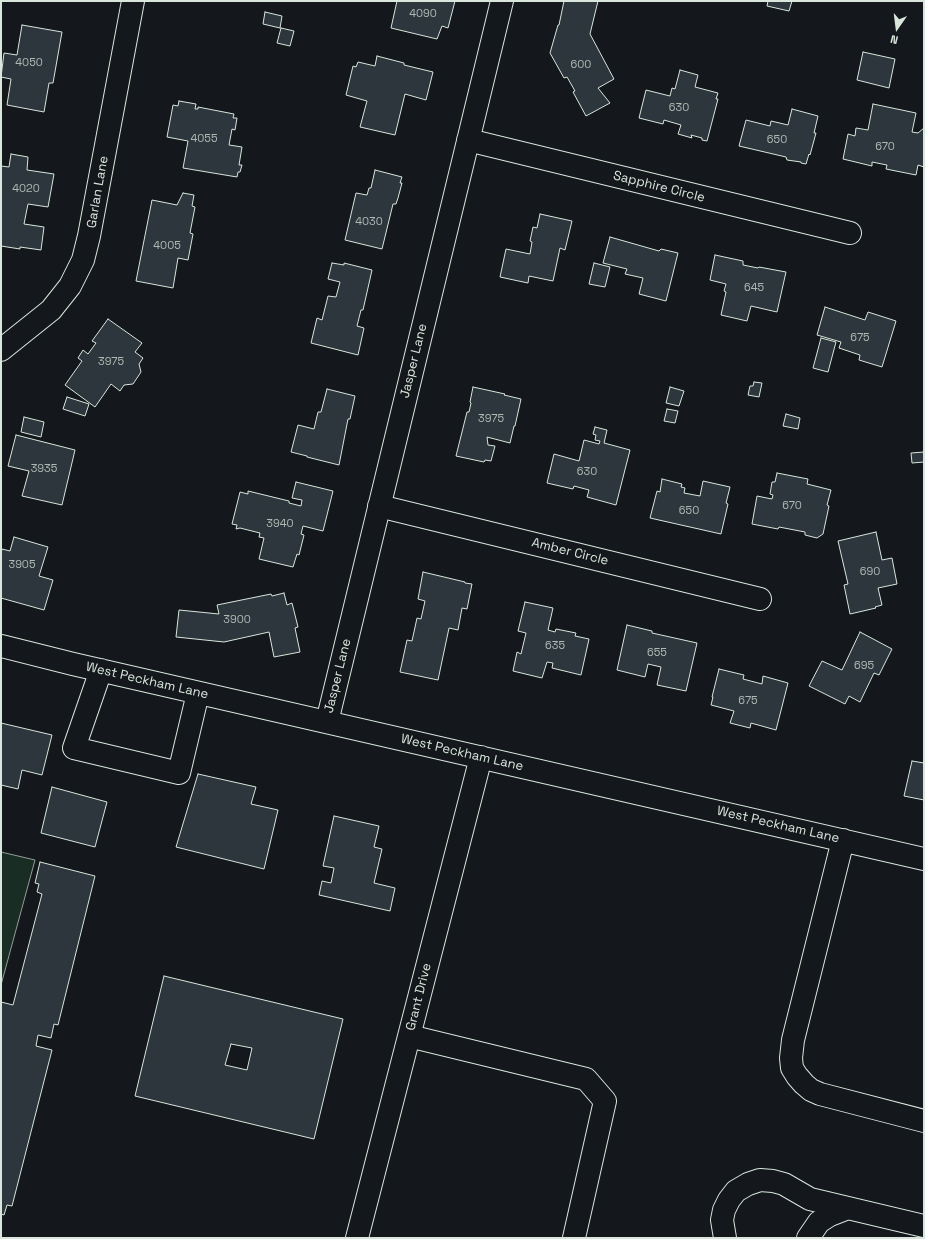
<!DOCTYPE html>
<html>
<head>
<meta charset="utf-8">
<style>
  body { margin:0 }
  #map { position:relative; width:925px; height:1239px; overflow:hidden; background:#14181c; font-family:"Space Grotesk",sans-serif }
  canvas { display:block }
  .frame { position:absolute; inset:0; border:2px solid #d8e6dc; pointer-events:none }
  .north { position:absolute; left:877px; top:8px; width:40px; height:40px; -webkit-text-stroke:3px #14181c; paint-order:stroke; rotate:194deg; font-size:11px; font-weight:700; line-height:16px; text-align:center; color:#d8e6dc }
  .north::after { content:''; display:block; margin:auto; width:14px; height:18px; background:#d8e6dc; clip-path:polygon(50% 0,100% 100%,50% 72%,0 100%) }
</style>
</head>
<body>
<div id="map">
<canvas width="925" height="1239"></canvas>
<div class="frame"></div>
<div class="north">N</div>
</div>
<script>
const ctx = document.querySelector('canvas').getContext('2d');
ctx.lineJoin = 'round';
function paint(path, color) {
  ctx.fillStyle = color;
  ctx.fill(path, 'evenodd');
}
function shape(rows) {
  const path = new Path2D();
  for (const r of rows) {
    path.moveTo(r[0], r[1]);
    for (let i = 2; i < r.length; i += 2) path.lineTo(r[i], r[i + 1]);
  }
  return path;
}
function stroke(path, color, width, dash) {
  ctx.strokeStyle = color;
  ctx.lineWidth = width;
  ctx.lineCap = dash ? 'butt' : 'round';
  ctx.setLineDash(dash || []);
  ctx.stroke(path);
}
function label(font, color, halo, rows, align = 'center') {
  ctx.font = font + ' "Space Grotesk",sans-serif';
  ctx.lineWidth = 3;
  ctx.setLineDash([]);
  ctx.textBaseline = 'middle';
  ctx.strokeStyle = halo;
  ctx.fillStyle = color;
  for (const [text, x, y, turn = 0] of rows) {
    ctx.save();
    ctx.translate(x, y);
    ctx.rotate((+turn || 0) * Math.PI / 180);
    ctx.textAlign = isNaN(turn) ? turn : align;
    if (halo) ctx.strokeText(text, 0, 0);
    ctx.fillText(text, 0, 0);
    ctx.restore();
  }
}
const green = shape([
  [1,852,35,860,1,985,1,852]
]);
paint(green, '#1a2d24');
stroke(green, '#939e99', 1);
const building = shape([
  [397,1,455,1,448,28,442,26,437,39,391,28,397,1],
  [564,1,598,1,590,34,614,79,598,88,610,103,586,116,573,92,575,91,567,77,564,78,550,53,558,25,559,25,564,1],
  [768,1,792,1,789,11,767,6,768,1],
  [265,12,282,16,280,28,263,24,265,12],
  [22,25,62,32,53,83,49,83,44,112,7,105,11,79,1,77,4,53,17,55,22,25],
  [281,28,294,31,290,46,277,43,281,28],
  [863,52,895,59,889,88,857,80,863,52],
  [377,56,404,63,404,65,433,72,426,100,405,94,395,135,360,127,367,101,346,95,353,66,356,67,358,62,375,66,377,56],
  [680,70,698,75,695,87,718,93,716,99,718,99,707,141,702,140,702,138,691,135,692,138,678,134,681,125,664,120,663,124,639,118,646,90,670,96,672,88,675,89,680,70],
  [179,101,196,104,195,109,198,109,198,107,234,114,233,118,237,118,235,130,232,129,229,145,242,147,239,165,242,165,240,172,238,172,237,177,183,168,188,141,167,137,173,105,178,106,179,101],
  [873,104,916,113,912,132,918,133,924,128,924,167,918,165,916,175,886,169,887,165,872,162,872,166,843,159,848,134,855,136,856,128,868,130,873,104],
  [792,109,818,116,814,133,816,133,810,155,809,154,806,164,801,163,801,162,787,160,786,157,739,146,746,120,770,126,771,121,788,125,792,109],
  [11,154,28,157,27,170,54,174,48,207,28,204,24,224,44,227,41,250,20,247,20,249,1,246,1,166,9,167,11,154],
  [375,170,402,177,400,183,402,183,398,198,396,204,393,204,382,249,345,240,356,193,367,195,369,188,371,188,375,170],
  [183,193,194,195,192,206,195,207,190,233,193,234,188,260,178,258,173,288,136,281,152,200,177,205,183,193],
  [540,214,572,221,565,250,560,248,553,281,529,276,528,283,500,277,506,249,530,254,532,242,530,241,533,227,537,228,540,214],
  [610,237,659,251,661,249,678,253,666,301,639,294,643,278,625,274,627,269,603,263,610,237],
  [715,255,743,261,743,265,758,268,759,267,786,272,777,312,751,306,747,321,721,315,726,292,724,291,726,284,710,280,715,255],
  [332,263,344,265,344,263,372,270,363,310,361,310,357,326,364,328,358,355,311,343,317,318,322,320,328,296,336,297,340,282,328,279,332,263],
  [594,263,610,267,605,287,589,284,594,263],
  [825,307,865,320,868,312,896,321,882,367,859,360,860,355,839,348,841,342,817,335,825,307],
  [108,319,142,343,135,352,143,358,139,364,141,372,133,384,124,385,120,391,111,384,95,407,65,385,82,361,78,358,83,350,88,354,96,343,92,341,108,319],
  [821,338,836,342,828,372,813,368,821,338],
  [754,382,762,383,759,397,748,395,750,386,753,386,754,382],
  [473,387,505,394,504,395,521,399,515,426,514,426,510,443,487,437,488,445,495,446,491,461,485,460,484,462,456,456,467,412,469,412,471,403,470,402,473,387],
  [670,387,684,391,679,406,666,403,670,387],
  [327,389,355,396,350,419,348,419,339,465,307,457,307,456,291,452,298,425,314,429,318,412,321,412,327,389],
  [67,397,89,404,85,416,63,409,67,397],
  [667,409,678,411,675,423,664,421,667,409],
  [786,414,800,418,798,429,783,426,786,414],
  [24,417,44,422,41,437,21,432,24,417],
  [595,427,607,430,604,443,630,450,616,505,587,497,589,490,574,486,573,489,547,483,554,454,579,461,584,440,599,444,600,441,595,440,596,435,593,434,595,427],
  [16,435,75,450,62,505,22,496,29,471,8,466,16,435],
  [924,452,924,462,912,463,911,453,924,452],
  [777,473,808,479,807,484,831,490,827,505,829,506,823,534,817,538,805,535,805,532,779,527,778,529,752,524,757,496,772,499,773,495,770,494,772,482,775,482,777,473],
  [662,479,682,484,681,487,685,488,684,493,700,496,703,481,730,487,726,503,728,504,721,534,650,518,657,491,660,492,662,479],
  [296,482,333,491,323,531,303,526,301,534,304,535,299,555,297,554,293,567,259,559,264,538,259,537,260,533,240,528,236,529,237,525,232,524,240,492,248,494,248,491,289,501,289,503,301,506,302,500,292,498,296,482],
  [876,532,882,560,892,558,897,584,878,588,882,605,875,607,876,608,850,614,844,585,848,584,838,541,876,532],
  [14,537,48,547,39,576,53,580,44,610,1,598,1,553,2,549,10,551,14,537],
  [423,572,465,582,465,583,472,584,467,609,462,608,458,630,449,628,438,680,400,672,407,640,412,641,417,618,421,619,425,601,418,599,423,572],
  [284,593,287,605,292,603,298,627,295,628,300,652,274,657,269,632,224,642,176,637,179,610,219,614,217,605,271,594,272,596,284,593],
  [525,602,553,608,548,630,555,632,556,629,576,633,575,636,589,639,581,675,552,668,553,663,547,662,542,678,513,671,517,652,521,654,526,633,518,631,525,602],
  [627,625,652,631,652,633,697,643,686,691,657,685,661,667,648,664,645,677,617,670,627,625],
  [860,632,892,649,879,675,874,673,860,702,849,696,845,704,809,686,822,661,842,670,860,632],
  [719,669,744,675,743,679,762,684,763,676,788,683,776,730,751,723,750,728,730,723,734,711,711,705,713,697,712,697,719,669],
  [1,723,52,735,42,775,22,770,18,789,1,785,1,723],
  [912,761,924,763,924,800,904,796,912,761],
  [198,774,256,787,251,804,278,810,264,869,176,847,198,774],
  [52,787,107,802,95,847,41,833,52,787],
  [334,816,379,826,374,847,382,849,374,883,395,888,390,911,319,895,322,881,331,883,334,868,323,866,334,816],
  [40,862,95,876,58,1025,54,1024,51,1038,38,1035,36,1046,52,1050,12,1206,7,1205,4,1215,1,1214,1,1002,13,1005,42,894,37,892,39,884,35,883,40,862],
  [164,976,343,1019,314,1139,135,1096,164,976],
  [231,1044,252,1048,247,1070,225,1065,231,1044]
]);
paint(building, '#2c363c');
stroke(building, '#d8e6dc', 1);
const minor = shape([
  [468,140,850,233],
  [1,350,51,310,70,286,83,260,89,236,133,1],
  [379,506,760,599],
  [1,646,73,664,924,859],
  [101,670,74,748,179,773,198,693],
  [327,722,502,1],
  [843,840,793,1040,791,1058,792,1068,797,1076,804,1084,811,1090,820,1094,924,1121],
  [409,1036,586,1079,605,1101,574,1238],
  [357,1238,481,757],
  [725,1238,722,1220,724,1210,729,1200,736,1191,748,1184,760,1180,773,1181,784,1184,810,1199,924,1226],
  [808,1238,819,1222,830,1215,848,1208]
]);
stroke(minor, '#d8e6dc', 24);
stroke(minor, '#14181c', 22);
label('11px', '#adbab4', null, [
  ["4090",423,14],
  ["4050",29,63],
  ["600",581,65],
  ["630",679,108],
  ["4055",204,139],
  ["650",777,140],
  ["670",885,147],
  ["4020",26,189],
  ["4030",369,222],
  ["4005",167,246],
  ["645",754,288],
  ["675",860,338],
  ["3975",111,362],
  ["3975",491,419],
  ["3935",44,469],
  ["630",587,472],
  ["670",792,506],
  ["650",689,511],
  ["3940",280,524],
  ["3905",22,565],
  ["690",870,572],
  ["3900",237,620],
  ["635",555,646],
  ["655",657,653],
  ["695",864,666],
  ["675",748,701]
]);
label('13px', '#d8e6dc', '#14181c', [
  ["Sapphire Circle",659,187,14],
  ["Garlan Lane",98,192,-80],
  ["Jasper Lane",414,361,-76],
  ["Amber Circle",570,552,14],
  ["Jasper Lane",338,676,-76],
  ["West Peckham Lane",147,681,13],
  ["West Peckham Lane",462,753,13],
  ["West Peckham Lane",778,825,13],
  ["Grant Drive",419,997,-76]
]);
</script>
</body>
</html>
